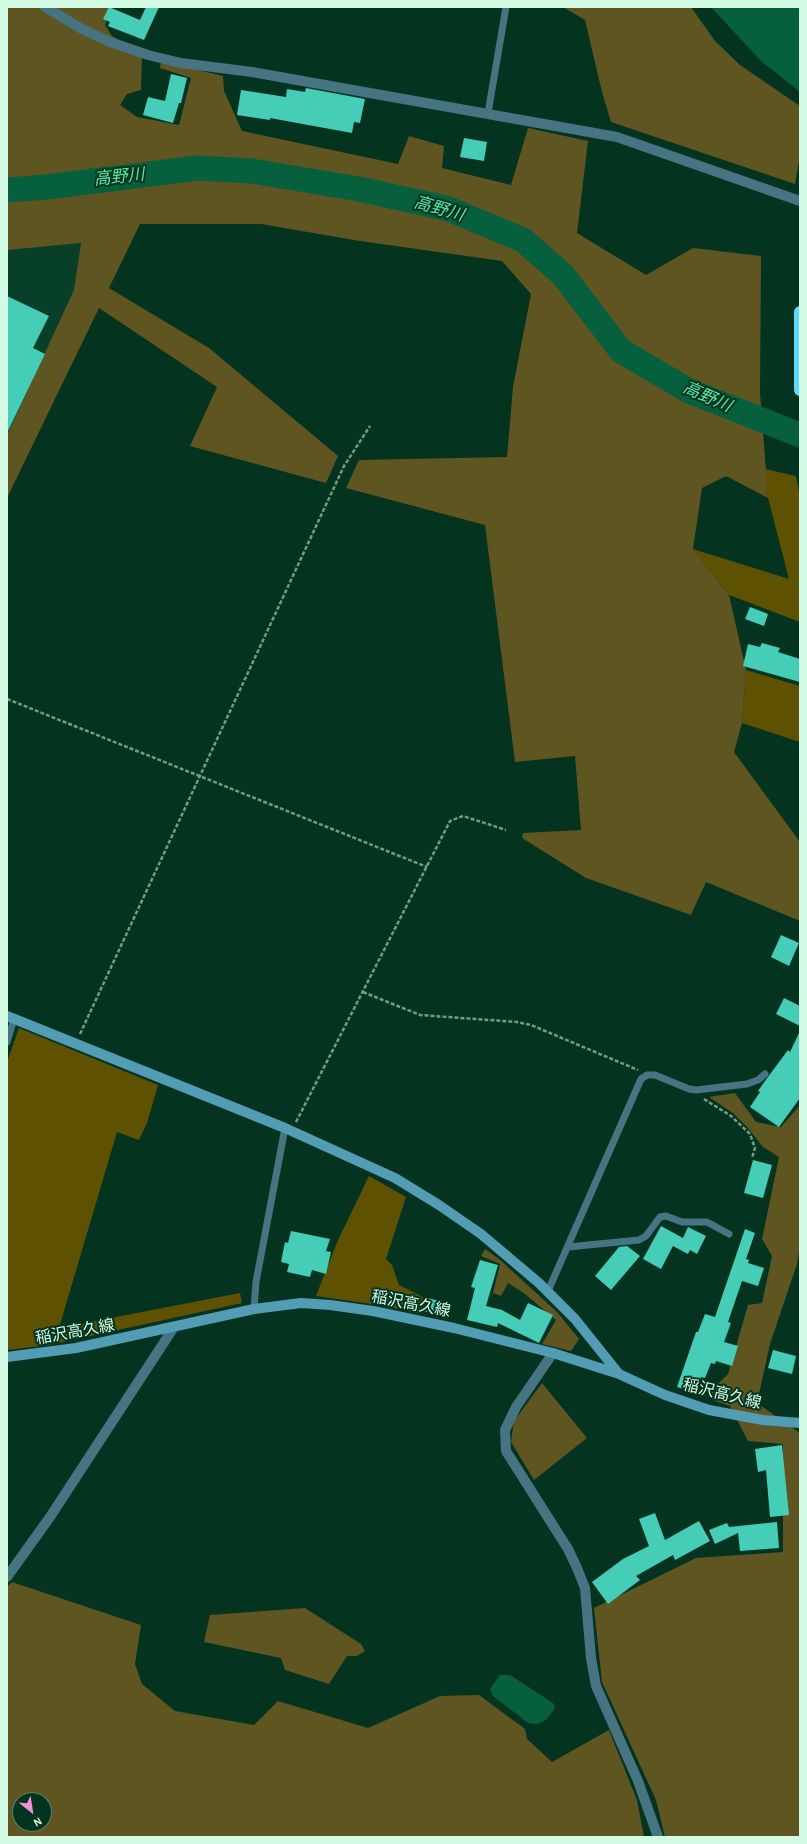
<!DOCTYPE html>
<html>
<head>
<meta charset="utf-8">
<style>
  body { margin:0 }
  #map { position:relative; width:807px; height:1844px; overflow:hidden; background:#043420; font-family:"Alegreya Sans",sans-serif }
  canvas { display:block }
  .frame { position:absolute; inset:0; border:8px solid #d3fbe4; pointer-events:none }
  .north { position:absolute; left:12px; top:1792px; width:40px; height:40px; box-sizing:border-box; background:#043420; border:1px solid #57846e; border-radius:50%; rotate:150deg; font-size:11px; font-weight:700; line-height:16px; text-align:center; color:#d3fbe4 }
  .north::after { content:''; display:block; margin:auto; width:14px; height:18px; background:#f391d5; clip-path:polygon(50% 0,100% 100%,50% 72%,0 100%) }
</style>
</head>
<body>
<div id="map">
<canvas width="807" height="1844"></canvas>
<div class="frame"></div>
<div class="north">N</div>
</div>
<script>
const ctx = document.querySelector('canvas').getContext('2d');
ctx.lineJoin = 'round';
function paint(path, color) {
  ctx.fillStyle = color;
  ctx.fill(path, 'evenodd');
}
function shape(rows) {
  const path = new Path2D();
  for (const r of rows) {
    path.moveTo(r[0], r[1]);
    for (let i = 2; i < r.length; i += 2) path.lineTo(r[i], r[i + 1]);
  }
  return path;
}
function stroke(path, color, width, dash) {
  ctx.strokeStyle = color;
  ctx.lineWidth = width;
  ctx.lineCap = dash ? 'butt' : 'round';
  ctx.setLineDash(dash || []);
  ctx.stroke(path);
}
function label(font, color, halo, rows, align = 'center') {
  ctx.font = font + ' "Alegreya Sans","Noto Sans JP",sans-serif';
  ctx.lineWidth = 4;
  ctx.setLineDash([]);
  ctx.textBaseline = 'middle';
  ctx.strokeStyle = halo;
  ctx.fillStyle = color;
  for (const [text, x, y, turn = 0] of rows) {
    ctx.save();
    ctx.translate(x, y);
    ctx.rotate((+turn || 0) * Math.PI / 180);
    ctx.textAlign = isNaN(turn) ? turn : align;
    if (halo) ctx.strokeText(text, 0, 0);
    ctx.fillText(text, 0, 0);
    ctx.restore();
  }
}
paint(shape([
  [7,237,85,239,81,303,7,459]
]), '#073f28');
paint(shape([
  [765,469,796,476,800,497,800,622,729,595,693,549,789,579,768,498],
  [746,670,800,686,800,742,742,723],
  [19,1028,158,1085,147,1123,139,1140,117,1132,59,1328,240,1293,242,1303,49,1345,7,1350,7,1062],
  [369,1176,406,1197,386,1259,392,1265,399,1285,423,1297,420,1314,386,1306,316,1296,338,1240]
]), '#5e5202');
paint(shape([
  [7,7,111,7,105,25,112,36,142,54,141,90,127,94,120,105,137,117,179,125,191,78,160,68,161,61,223,76,224,91,242,131,398,164,409,136,444,146,442,168,511,185,528,128,588,141,577,233,646,275,693,248,761,256,760,392,768,498,726,476,702,488,693,549,729,595,746,670,742,723,734,752,800,842,800,921,706,882,691,915,586,878,522,838,523,833,581,830,575,756,515,762,485,525,346,488,359,460,507,457,513,387,531,294,502,261,360,241,261,224,140,224,109,288,209,348,338,456,326,483,190,446,217,387,99,308,7,498,7,435,74,290,81,243,7,250],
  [563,7,691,7,715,41,740,65,800,106,800,155,795,184,611,122,602,92,585,20],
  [735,1093,756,1122,781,1127,800,1105,800,1244,797,1264,770,1344,757,1403,800,1433,800,1837,665,1837,656,1800,602,1682,594,1608,696,1558,783,1552,783,1444,748,1441,730,1406,712,1400,712,1390,728,1374,748,1305,762,1303,772,1256,762,1239,779,1157,763,1147,747,1127,733,1113,709,1097],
  [485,1249,499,1259,557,1312,579,1339,571,1351,542,1344,556,1320,525,1294,508,1283,501,1296,493,1293,500,1264,481,1256],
  [542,1383,587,1438,534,1480,511,1442,514,1421],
  [12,1582,141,1625,135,1664,142,1684,175,1711,254,1725,278,1701,368,1728,440,1696,479,1695,525,1729,527,1739,552,1762,609,1730,637,1800,644,1837,7,1837,7,1587],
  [20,1800,44,1800,44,1824,20,1824],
  [305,1608,361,1644,365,1651,357,1656,347,1656,329,1684,285,1670,281,1658,204,1642,210,1615]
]), '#5e5521');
paint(shape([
  [711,7,800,7,800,92,761,61],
  [500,1675,510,1675,553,1703,555,1708,547,1719,538,1724,528,1723,493,1696,490,1689]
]), '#06603d');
stroke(shape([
  [7,190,47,187,197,168,252,171,359,189,449,209,523,240,563,275,621,351,689,391,800,435]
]), '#06603d', 25);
paint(shape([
  [109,7,140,20,146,7,159,7,144,40,108,26,110,22,103,19],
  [171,74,187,78,181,103,179,103,173,123,143,115,148,97,165,101],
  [306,88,365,99,360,123,354,122,352,133,270,118,270,120,237,115,241,90,286,97,287,89,305,92],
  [464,138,487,142,484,161,460,157],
  [7,296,49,316,33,348,45,354,7,433],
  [750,607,768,614,764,626,745,619],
  [762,643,780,648,778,652,800,659,800,682,743,666,748,644,760,647],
  [781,935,799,943,789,966,771,957],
  [784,998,800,1006,800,1026,776,1014],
  [800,1031,800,1098,779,1127,750,1107,760,1092,758,1091,765,1081,788,1050,790,1052],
  [753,1160,772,1165,763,1198,744,1193],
  [661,1226,683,1238,688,1227,706,1236,697,1254,690,1250,688,1254,673,1246,661,1269,643,1259],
  [745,1229,755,1233,746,1259,749,1260,748,1263,764,1268,758,1286,742,1281,728,1322,731,1323,724,1342,738,1346,732,1366,716,1361,715,1364,711,1363,705,1378,701,1377,696,1393,677,1387,696,1332,698,1332,705,1314,715,1317],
  [291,1231,330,1239,326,1251,331,1252,326,1274,312,1270,310,1277,287,1272,289,1264,281,1262,285,1242,288,1243],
  [627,1246,640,1256,611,1290,595,1276,619,1247],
  [480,1260,498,1265,486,1306,502,1310,520,1320,528,1303,553,1315,539,1343,498,1323,497,1327,467,1320,475,1288,471,1287],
  [428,1298,443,1302,440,1316,424,1311],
  [773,1350,796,1356,792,1374,768,1368],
  [782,1445,789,1515,770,1517,766,1470,758,1472,755,1449],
  [655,1513,665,1540,699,1521,710,1541,675,1560,673,1555,636,1576,640,1580,608,1604,592,1582,623,1559,649,1546,639,1519],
  [777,1522,779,1548,740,1551,738,1533,715,1544,709,1530,727,1523,729,1527]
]), '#46cdb7');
stroke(shape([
  [7,699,427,867],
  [363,992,420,1015,517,1022,531,1025,638,1070],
  [80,1034,344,466,370,426],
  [704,1099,731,1116,750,1134,755,1148,752,1158],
  [296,1122,450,821,463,816,506,830]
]), '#709c86', 2.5, [4, 2]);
stroke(shape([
  [488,113,506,7],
  [7,1042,14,1019],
  [568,1247,639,1240,646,1236,660,1217,666,1216,682,1222,707,1222,729,1234],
  [548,1291,641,1079,647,1075,655,1075,689,1089,696,1090,747,1084,758,1080,765,1074],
  [254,1309,256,1282,285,1128]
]), '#477482', 7);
stroke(shape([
  [45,7,82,29,110,42,148,55,181,63,252,72,617,137,800,201],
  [553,1353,516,1407,505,1430,506,1451,568,1549,577,1568,585,1588,591,1658,596,1686,638,1781,658,1837],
  [7,1577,50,1517,174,1327]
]), '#477482', 10);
stroke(shape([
  [7,1016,285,1128,395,1178,439,1205,481,1234,539,1283,575,1319,619,1374],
  [7,1357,76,1348,254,1309,301,1303,330,1305,373,1311,454,1328,553,1353,619,1374,665,1395,709,1410,763,1420,800,1423]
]), '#529db4', 10);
stroke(shape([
  [800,312,800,390]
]), '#5ddafd', 12);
label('16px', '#d3fbe4', '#043420', [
  ["稲沢高久線",411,1304,11],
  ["稲沢高久線",75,1332,-10],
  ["稲沢高久線",722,1394,14]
]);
label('italic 17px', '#60e7a7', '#043420', [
  ["高野川",119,177,-6],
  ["高野川",439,209,16],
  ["高野川",707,397,24]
]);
</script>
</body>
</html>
